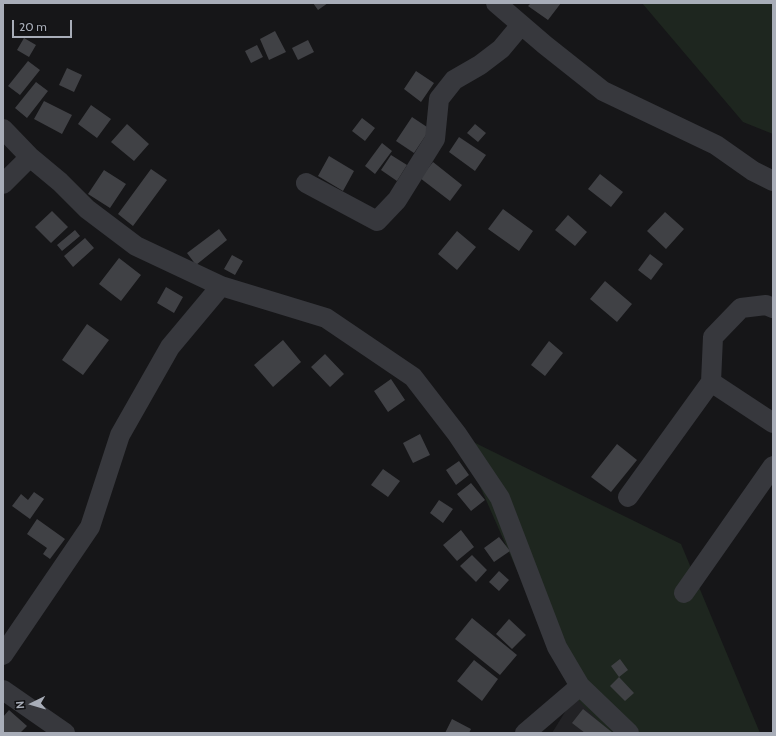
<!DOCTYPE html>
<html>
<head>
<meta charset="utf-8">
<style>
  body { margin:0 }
  #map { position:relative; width:776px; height:736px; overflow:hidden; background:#161618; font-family:Cabin,sans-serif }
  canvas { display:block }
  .frame { position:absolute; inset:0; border:4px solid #a8adb8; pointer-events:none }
  .north { position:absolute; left:12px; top:684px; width:40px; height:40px; -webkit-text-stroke:3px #111113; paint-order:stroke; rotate:265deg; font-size:11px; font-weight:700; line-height:16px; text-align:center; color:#a8adb8 }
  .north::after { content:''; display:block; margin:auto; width:14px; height:18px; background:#a8adb8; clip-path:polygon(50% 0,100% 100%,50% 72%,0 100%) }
  .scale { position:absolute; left:12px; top:20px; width:60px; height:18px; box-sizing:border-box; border:2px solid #a8adb8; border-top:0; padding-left:5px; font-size:12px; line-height:14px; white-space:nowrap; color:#a8adb8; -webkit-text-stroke:3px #111113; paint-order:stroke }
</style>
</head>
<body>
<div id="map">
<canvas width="776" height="736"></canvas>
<div class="frame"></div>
<div class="north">N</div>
<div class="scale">20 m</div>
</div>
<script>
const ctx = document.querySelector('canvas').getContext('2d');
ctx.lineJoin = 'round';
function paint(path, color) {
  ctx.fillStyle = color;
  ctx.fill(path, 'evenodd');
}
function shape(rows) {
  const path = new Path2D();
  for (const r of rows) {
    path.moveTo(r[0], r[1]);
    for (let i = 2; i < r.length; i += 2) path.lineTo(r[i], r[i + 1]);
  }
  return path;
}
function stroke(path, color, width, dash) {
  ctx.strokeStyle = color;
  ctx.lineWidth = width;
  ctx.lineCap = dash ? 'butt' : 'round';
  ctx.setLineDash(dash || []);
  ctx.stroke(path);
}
paint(shape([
  [575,696,614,733,552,733]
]), '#222225');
paint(shape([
  [642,3,773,3,773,134,743,122],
  [457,434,681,544,760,733,610,733,571,693]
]), '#1e261f');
paint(shape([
  [313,3,328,3,318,10],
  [531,3,561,3,548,20,528,6],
  [275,31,286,52,269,60,260,39],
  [24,38,36,45,29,57,17,50],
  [308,40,314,52,298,60,292,48],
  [257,45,263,57,251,63,245,51],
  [28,61,40,70,20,95,8,86],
  [67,68,82,75,74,92,59,85],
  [416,71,434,83,421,102,404,89],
  [36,82,48,91,27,118,15,108],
  [44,101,72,115,62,134,34,119],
  [91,105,111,119,97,138,78,124],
  [412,117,430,129,414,153,396,141],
  [362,118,375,128,365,141,352,131],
  [127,124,149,144,134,161,111,142],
  [475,124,486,133,478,142,467,133],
  [459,137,486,155,475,171,449,152],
  [382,143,392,151,375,174,365,166],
  [391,155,407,165,397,181,381,170],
  [329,156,354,171,343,191,318,176],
  [433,162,462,185,450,201,420,178],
  [151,169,167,180,133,226,118,214],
  [104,170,126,184,110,208,88,194],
  [600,174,623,192,611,207,588,189],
  [503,209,533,231,519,251,488,229],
  [52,211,68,227,51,243,35,227],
  [665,212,684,229,666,249,647,231],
  [568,215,587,232,575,246,555,230],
  [219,229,227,240,196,265,187,253],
  [75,230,80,236,62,251,57,245],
  [457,231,476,247,457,270,438,254],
  [85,238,94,248,73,267,64,256],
  [650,254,663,264,651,280,638,270],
  [232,255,243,261,235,275,224,269],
  [119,258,141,275,121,301,99,284],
  [605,281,632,304,617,322,590,299],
  [166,287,183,297,174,313,157,303],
  [87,324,109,340,83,375,62,360],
  [283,340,301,362,273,387,254,365],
  [549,341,563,353,545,376,531,365],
  [325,354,344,374,330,387,311,367],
  [391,379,405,400,388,412,374,391],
  [420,434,430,455,413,463,403,443],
  [617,444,637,460,611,492,591,477],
  [459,461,469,475,456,485,446,470],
  [383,469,400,481,388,497,371,485],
  [471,483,485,500,471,511,457,494],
  [34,492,44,499,30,519,12,506,21,494,28,500],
  [439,500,453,509,443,523,430,513],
  [37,519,65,539,50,559,43,554,47,548,27,534],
  [461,530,474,547,457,561,443,545],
  [499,537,510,551,494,562,484,548],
  [472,555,487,570,476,582,460,566],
  [499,571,509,580,499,591,489,582],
  [472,618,517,655,500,675,455,639],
  [509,619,526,635,512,649,496,634],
  [620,659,628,670,619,677,634,693,625,701,610,686,619,677,611,666],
  [474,660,498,679,482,701,457,681],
  [583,709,613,733,585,733,572,723],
  [9,710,27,726,20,733,3,733,3,717],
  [452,719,471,729,469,733,445,733]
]), '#404145');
stroke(shape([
  [496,3,545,45,603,91,716,145,753,171,773,181],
  [3,129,30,157,60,182,87,209,136,246,221,286,326,318,413,377,457,434,500,498,557,647,580,686,629,733],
  [306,183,377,221,397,200,435,139,439,99,454,80,480,65,501,49,521,25],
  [3,184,30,157],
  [711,382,773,423],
  [628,497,711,382,713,337,741,308,766,305,773,308],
  [684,593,773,466],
  [3,655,90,527,120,435,170,347,221,286],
  [3,690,65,733],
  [525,733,580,686]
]), '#37383d', 20);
</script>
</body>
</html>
